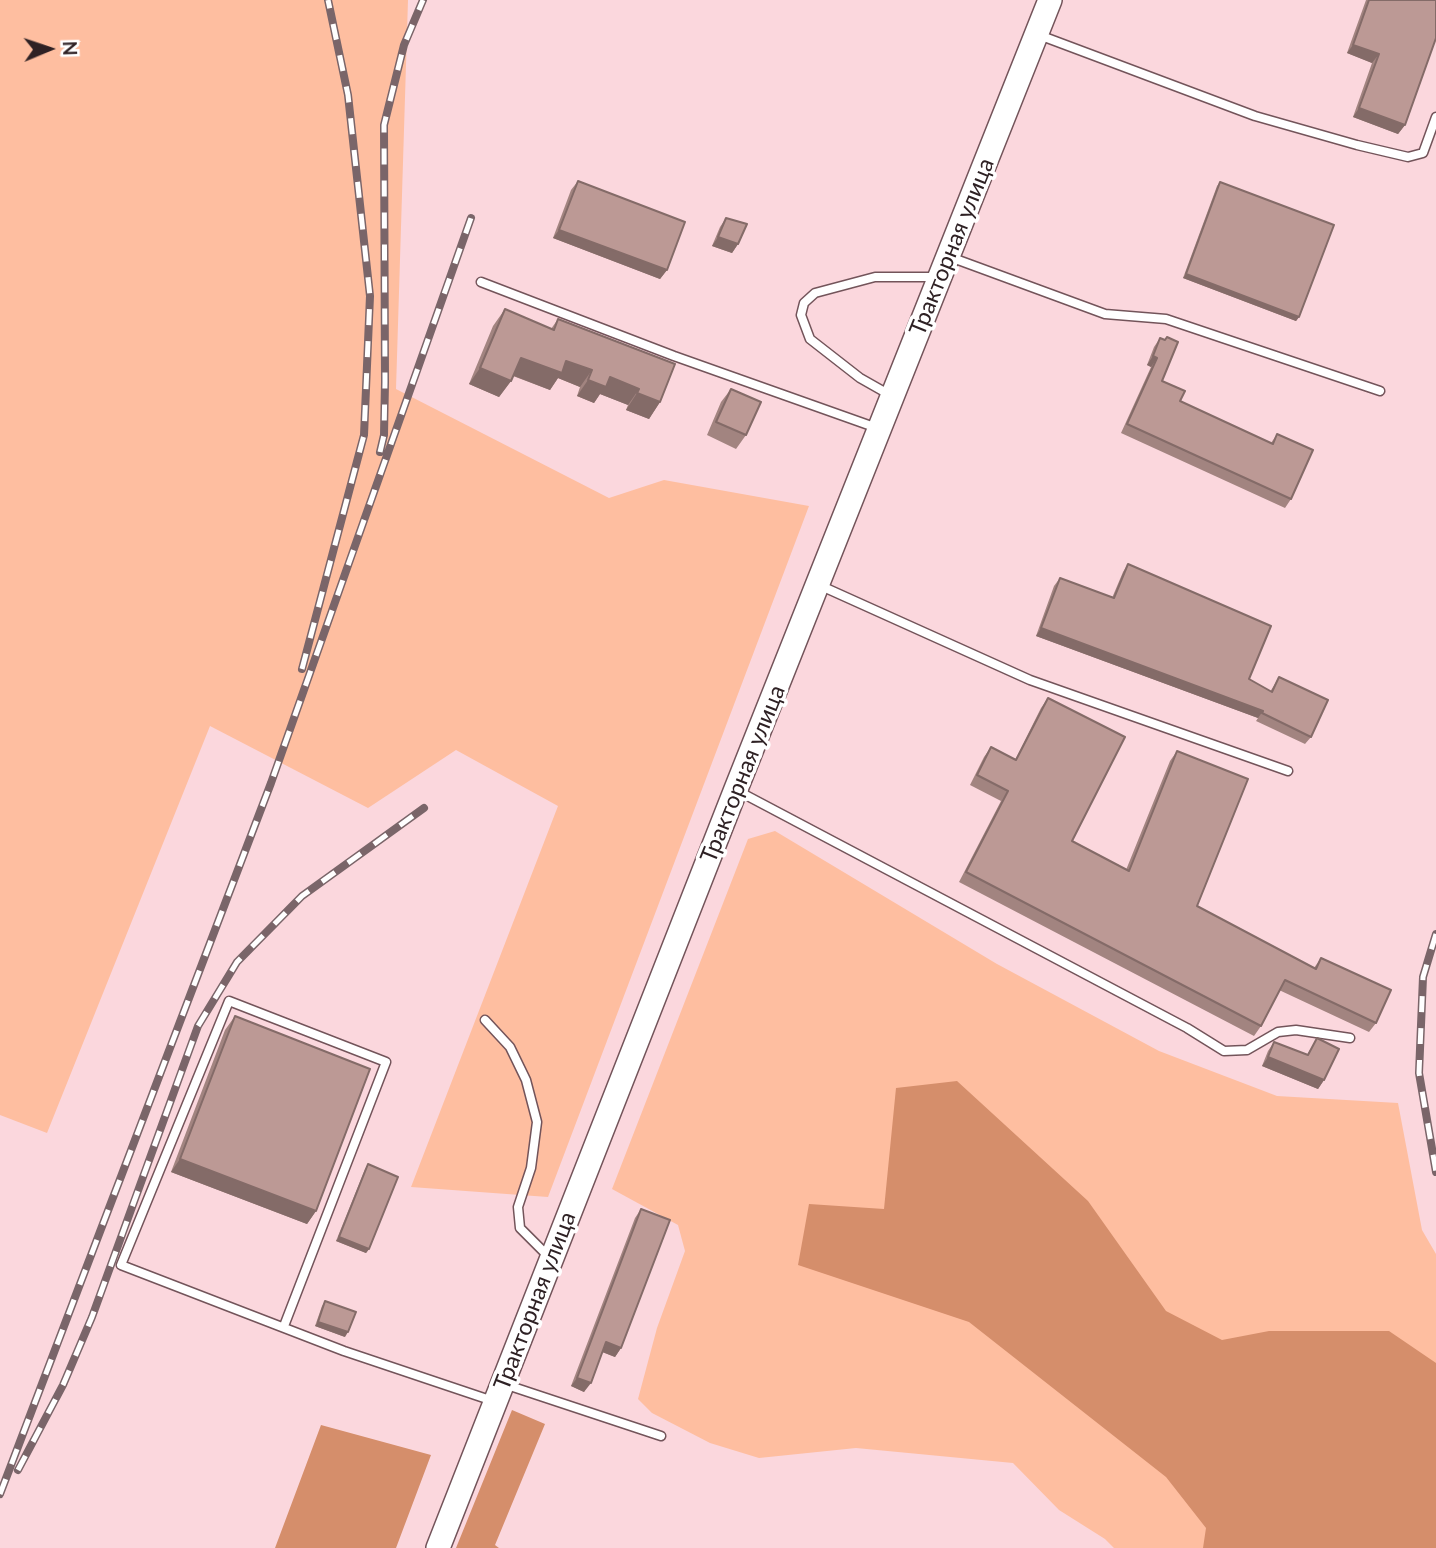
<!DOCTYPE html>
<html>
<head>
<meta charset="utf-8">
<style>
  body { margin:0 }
  #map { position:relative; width:1436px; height:1548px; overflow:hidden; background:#fbd7dd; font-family:Lato,sans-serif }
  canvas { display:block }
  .north { position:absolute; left:14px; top:14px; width:70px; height:70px; -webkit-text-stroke:5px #fff; paint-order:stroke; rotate:88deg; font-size:19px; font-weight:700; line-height:28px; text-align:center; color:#2e2124 }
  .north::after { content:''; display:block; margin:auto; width:24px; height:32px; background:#2e2124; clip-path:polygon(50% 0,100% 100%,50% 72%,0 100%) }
</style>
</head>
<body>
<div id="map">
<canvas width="1436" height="1548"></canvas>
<div class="north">N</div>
</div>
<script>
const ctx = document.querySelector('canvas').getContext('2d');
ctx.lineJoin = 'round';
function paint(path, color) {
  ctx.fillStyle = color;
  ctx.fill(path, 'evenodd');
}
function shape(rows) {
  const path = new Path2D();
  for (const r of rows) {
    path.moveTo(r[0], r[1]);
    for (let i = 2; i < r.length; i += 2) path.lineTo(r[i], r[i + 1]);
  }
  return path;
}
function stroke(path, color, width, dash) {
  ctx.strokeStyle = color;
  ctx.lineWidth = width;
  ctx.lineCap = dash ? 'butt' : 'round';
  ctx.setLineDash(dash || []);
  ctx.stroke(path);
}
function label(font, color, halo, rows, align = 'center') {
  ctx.font = font + ' Lato,sans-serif';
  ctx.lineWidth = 7;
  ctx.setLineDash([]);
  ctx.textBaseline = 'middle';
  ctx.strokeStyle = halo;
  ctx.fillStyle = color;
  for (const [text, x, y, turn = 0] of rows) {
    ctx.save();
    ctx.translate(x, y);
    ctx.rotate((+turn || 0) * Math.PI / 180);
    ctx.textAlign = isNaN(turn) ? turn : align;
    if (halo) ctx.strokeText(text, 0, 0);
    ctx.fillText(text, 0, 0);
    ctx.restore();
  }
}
paint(shape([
  [0,0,408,0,396,389,609,498,664,480,809,506,548,1197,411,1187,558,806,456,750,368,808,210,726,47,1133,0,1115],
  [775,831,997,964,1159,1051,1277,1096,1398,1103,1422,1230,1436,1254,1436,1548,1114,1548,1105,1539,1059,1510,1013,1463,856,1448,759,1458,710,1443,652,1413,638,1399,657,1328,685,1251,678,1225,612,1189,748,839]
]), '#febea0');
paint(shape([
  [957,1081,1088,1201,1166,1311,1222,1340,1269,1331,1389,1331,1436,1363,1436,1548,1203,1548,1206,1528,1166,1477,969,1322,798,1265,809,1204,884,1209,896,1088],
  [512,1410,545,1424,495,1545,499,1548,456,1548],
  [321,1425,431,1455,396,1548,275,1548]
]), '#d58e6b');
const lane = shape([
  [1039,35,1255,116,1357,145,1408,157,1423,153,1436,117],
  [950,257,1105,314,1166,319,1380,391],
  [481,282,674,356,877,428],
  [890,395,860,378,810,339,801,315,804,303,815,293,875,277,936,277],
  [819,585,1030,680,1288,771],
  [738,791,1187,1028,1224,1051,1247,1050,1278,1032,1296,1030,1350,1038],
  [485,1020,510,1047,526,1080,537,1122,531,1168,518,1207,520,1228,549,1257],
  [284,1326,386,1062,229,1001,121,1265,344,1351,493,1401],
  [504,1384,661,1436]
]);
const secondary = shape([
  [438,1548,736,789,1050,0]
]);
stroke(lane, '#73545a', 11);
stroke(secondary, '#73545a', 26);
stroke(lane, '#fff', 8);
stroke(secondary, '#fff', 23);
const rail = shape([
  [380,452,384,435,385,382,384,125,404,45,423,0],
  [302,669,364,435,370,296,348,95,328,0],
  [1436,934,1423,977,1419,1073,1436,1172],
  [18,1470,63,1385,92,1317,198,1026,237,962,302,896,424,808],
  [0,1494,271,783,471,218]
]);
stroke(rail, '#7a6569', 8);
stroke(rail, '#fff', 5, [16]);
paint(shape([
  [1366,0,1436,0,1405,125,1398,134,1353,117,1372,63,1347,53],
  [578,181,667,270,660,279,553,238,571,190],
  [1220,182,1299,317,1296,321,1183,278,1217,186],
  [726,218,738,244,732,253,712,246,720,227],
  [505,309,551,329,558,319,660,402,649,419,626,410,628,405,600,394,594,403,577,396,580,387,558,378,550,390,513,376,511,381,499,397,469,384,493,326],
  [1167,337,1162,381,1180,401,1271,443,1277,434,1291,499,1285,508,1121,433,1151,367,1147,365,1154,347,1160,338,1165,340],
  [731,389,746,435,736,449,707,435,721,402],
  [1128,564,1249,679,1270,692,1279,677,1311,737,1305,744,1256,721,1258,718,1036,636,1054,586,1060,578,1112,598,1123,572],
  [1048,698,1072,841,1126,870,1170,761,1177,751,1197,906,1314,968,1321,958,1376,1023,1369,1032,1279,990,1261,1026,1254,1036,959,882,1001,801,970,785,984,757,991,747,1015,760,1041,708],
  [235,1016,316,1211,307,1224,171,1172,225,1030],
  [1317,1038,1324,1080,1318,1089,1262,1066,1268,1051,1274,1042,1307,1055],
  [368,1164,369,1249,366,1253,336,1241,365,1169],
  [641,1209,621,1348,615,1357,602,1352,584,1392,571,1386,635,1218],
  [325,1301,345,1337,315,1326,322,1306]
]), '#a28480');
paint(shape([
  [1353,45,1379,54,1372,63,1347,53],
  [1359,108,1405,125,1398,134,1353,117],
  [559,230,667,270,660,279,553,238],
  [718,237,738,244,732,253,712,246],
  [1186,274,1299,317,1296,321,1183,278],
  [1153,356,1157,358,1151,367,1147,365],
  [521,358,566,361,592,370,580,387,558,378,550,390,509,374],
  [480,368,511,381,499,397,469,384],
  [610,377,639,389,628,405,600,394,594,403,577,396,588,380],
  [637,393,660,402,649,419,626,410],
  [1041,628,1263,711,1258,718,1036,636],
  [1268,1057,1324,1080,1318,1089,1262,1066],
  [180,1159,316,1211,307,1224,171,1172],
  [339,1237,369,1249,366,1253,336,1241],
  [318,1322,348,1332,345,1337,315,1326],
  [606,1342,621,1348,615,1357,600,1351],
  [577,1378,591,1383,584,1392,571,1386]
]), '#846b68');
const building = shape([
  [1369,0,1436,0,1436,38,1405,125,1359,108,1379,54,1353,45,1369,0],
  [578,181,685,222,667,270,559,230,578,181],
  [1220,182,1334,225,1299,317,1186,274,1220,182],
  [726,218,747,224,738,244,718,237,726,218],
  [505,309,554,330,558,319,675,364,660,402,637,393,639,389,610,377,606,387,588,380,592,370,566,361,562,373,521,358,511,381,480,368,505,309],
  [1167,337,1178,342,1162,381,1185,391,1180,401,1273,444,1277,434,1313,450,1291,499,1127,424,1157,358,1153,356,1160,338,1165,340,1167,337],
  [731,389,761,402,746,435,716,422,731,389],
  [1128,564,1271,626,1249,679,1272,692,1279,677,1328,700,1311,737,1262,713,1263,711,1041,628,1060,578,1114,598,1128,564],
  [1048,698,1125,737,1072,841,1129,871,1177,751,1248,779,1197,906,1316,969,1321,958,1391,990,1376,1023,1285,980,1261,1026,966,872,1008,791,977,775,991,747,1016,760,1048,698],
  [235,1016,370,1069,316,1211,180,1159,235,1016],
  [1317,1038,1339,1049,1324,1080,1268,1057,1274,1042,1308,1055,1317,1038],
  [368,1164,398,1177,369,1249,339,1237,368,1164],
  [641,1209,670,1220,621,1348,606,1342,591,1383,577,1378,641,1209],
  [325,1301,356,1312,348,1332,318,1322,325,1301]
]);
paint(building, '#bc9995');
stroke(building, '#846b68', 2);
label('23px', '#2e2124', '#fff', [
  ["Тракторная улица",952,247,-68],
  ["Тракторная улица",743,774,-68],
  ["Тракторная улица",535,1301,-69]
]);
</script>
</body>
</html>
